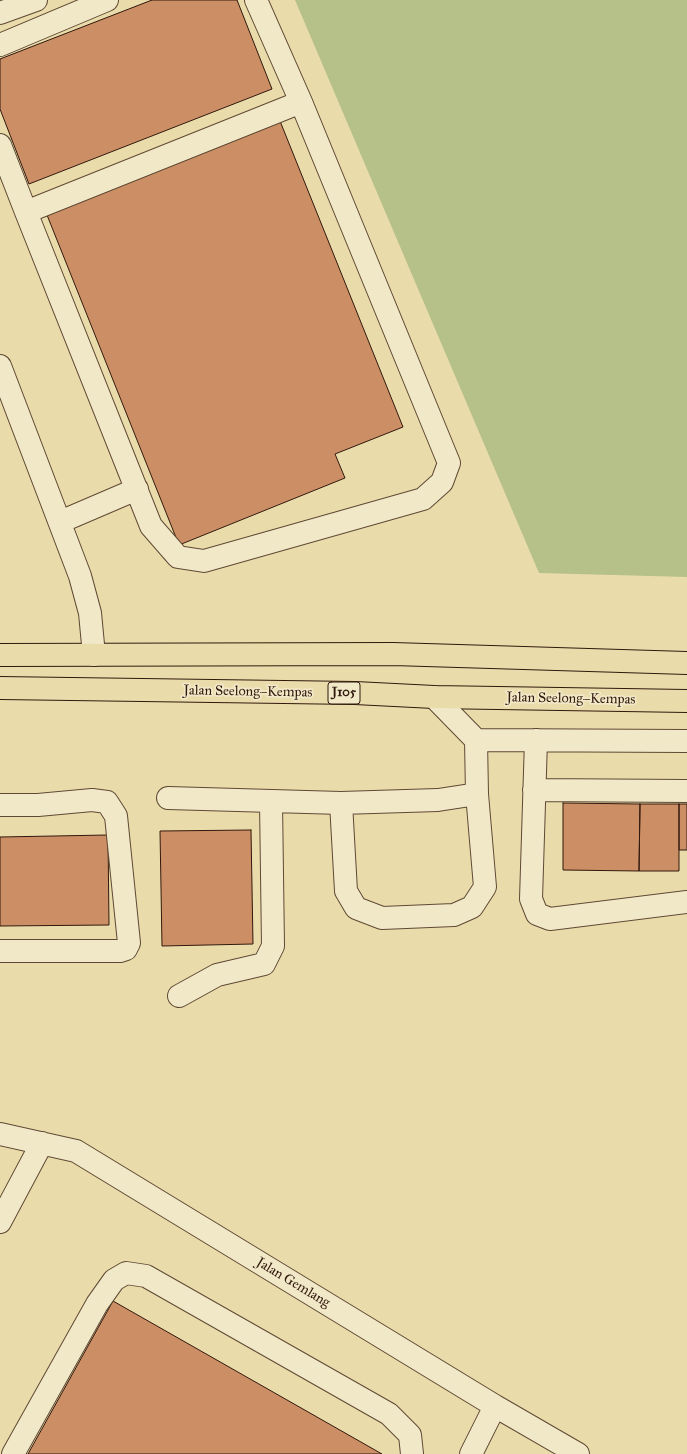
<!DOCTYPE html>
<html>
<head>
<meta charset="utf-8">
<style>
  body { margin:0 }
  canvas { display:block; background:#eadcaa }
</style>
</head>
<body>
<canvas width="687" height="1454"></canvas>
<script>
const ctx = document.querySelector('canvas').getContext('2d');
ctx.lineJoin = 'round';
function paint(path, color) {
  ctx.fillStyle = color;
  ctx.fill(path, 'evenodd');
}
function shape(rows) {
  const path = new Path2D();
  for (const r of rows) {
    path.moveTo(r[0], r[1]);
    for (let i = 2; i < r.length; i += 2) path.lineTo(r[i], r[i + 1]);
  }
  return path;
}
function stroke(path, color, width, dash) {
  ctx.strokeStyle = color;
  ctx.lineWidth = width;
  ctx.lineCap = dash ? 'butt' : 'round';
  ctx.setLineDash(dash || []);
  ctx.stroke(path);
}
function label(font, color, halo, rows, align = 'center') {
  ctx.font = font + ' "IM FELL Great Primer",serif';
  ctx.lineWidth = 3.5;
  ctx.setLineDash([]);
  ctx.textBaseline = 'middle';
  ctx.strokeStyle = halo;
  ctx.fillStyle = color;
  for (const [text, x, y, turn = 0] of rows) {
    ctx.save();
    ctx.translate(x, y);
    ctx.rotate((+turn || 0) * Math.PI / 180);
    ctx.textAlign = isNaN(turn) ? turn : align;
    if (halo) ctx.strokeText(text, 0, 0);
    ctx.fillText(text, 0, 0);
    ctx.restore();
  }
}
paint(shape([
  [295,0,687,0,687,577,539,573]
]), '#b6c089');
const building = shape([
  [152,0,237,0,272,89,29,184,0,109,0,59,152,0],
  [280,121,403,427,335,454,345,478,179,545,47,215,280,121],
  [563,803,640,804,639,871,563,870,563,803],
  [640,804,679,804,679,871,639,871,640,804],
  [679,804,687,804,687,850,679,850,679,804],
  [251,830,253,944,162,946,160,831,251,830],
  [108,835,109,925,0,926,0,837,108,835],
  [113,1301,382,1454,28,1454,113,1301]
]);
paint(building, '#cc8f65');
stroke(building, '#31180d', 1);
const minor = shape([
  [256,0,301,102],
  [0,13,36,0],
  [0,45,107,0],
  [0,145,26,212,151,526,178,557,204,561,423,499,442,482,449,463,301,102,26,212],
  [0,366,80,576,90,613,94,655],
  [60,522,137,489],
  [434,697,476,740,687,741],
  [536,740,531,899,537,914,550,919,687,902],
  [534,790,687,791],
  [168,798,341,803,438,800,477,794],
  [341,803,346,891,356,908,382,918,454,915,472,907,485,887,477,794,476,740],
  [0,805,38,805,92,800,107,802,116,816,129,943,126,949,120,951,0,951],
  [179,996,217,975,264,964,273,946,271,802],
  [0,1134,76,1151,495,1406,578,1454],
  [0,1222,42,1143],
  [13,1454,97,1304,114,1280,126,1273,146,1276,389,1414,410,1435,412,1454],
  [471,1454,495,1406]
]);
const major = shape([
  [0,655,393,654,687,663],
  [0,688,355,693,434,697,687,701]
]);
stroke(minor, '#5f4934', 24);
stroke(major, '#31180d', 24);
stroke(minor, '#f1e8c8', 22);
stroke(major, '#eadcaa', 22);
for (const [x, y, w] of [
  [344,693,32]
]) {
  const box = new Path2D();
  box.roundRect(x - w / 2, y - 11, w, 22, 3);
  ctx.fillStyle = '#f1e8c8';
  ctx.fill(box);
  stroke(box, '#31180d', 1);
}
label('bold 13px', '#31180d', null, [
  ["J105",344,693]
]);
label('14px', '#31180d', '#f1e8c8', [
  ["Jalan Seelong–Kempas",248,692,1],
  ["Jalan Seelong–Kempas",571,699,1],
  ["Jalan Gemlang",293,1283,31]
]);
</script>
</body>
</html>
